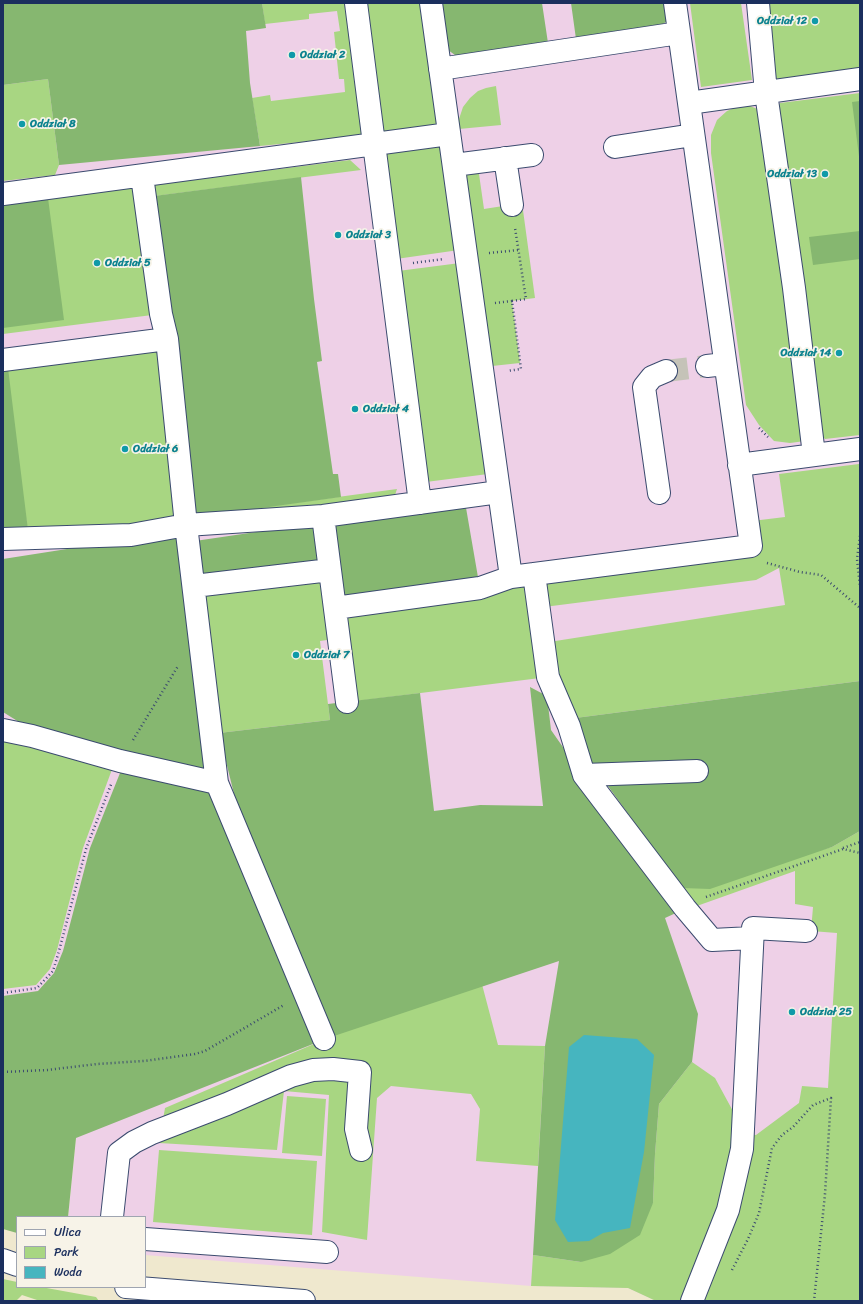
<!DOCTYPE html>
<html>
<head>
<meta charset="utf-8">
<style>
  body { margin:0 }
  #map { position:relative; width:863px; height:1304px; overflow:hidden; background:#efe8ce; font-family:Sriracha,sans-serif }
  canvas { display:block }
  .frame { position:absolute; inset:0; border:4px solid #1b2f5e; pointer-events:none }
  .legend { position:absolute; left:16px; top:1216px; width:130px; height:72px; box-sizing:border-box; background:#f7f3e8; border:1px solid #9fa5b1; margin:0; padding:5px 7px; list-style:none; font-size:12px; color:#1b2f5e }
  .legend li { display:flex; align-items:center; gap:8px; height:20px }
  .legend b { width:20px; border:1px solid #9fa5b1 }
</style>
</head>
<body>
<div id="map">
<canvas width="863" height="1304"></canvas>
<div class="frame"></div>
<ul class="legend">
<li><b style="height:5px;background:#fff"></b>Ulica</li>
<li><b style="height:11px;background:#a8d682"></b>Park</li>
<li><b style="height:11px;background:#46b5bf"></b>Woda</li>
</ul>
</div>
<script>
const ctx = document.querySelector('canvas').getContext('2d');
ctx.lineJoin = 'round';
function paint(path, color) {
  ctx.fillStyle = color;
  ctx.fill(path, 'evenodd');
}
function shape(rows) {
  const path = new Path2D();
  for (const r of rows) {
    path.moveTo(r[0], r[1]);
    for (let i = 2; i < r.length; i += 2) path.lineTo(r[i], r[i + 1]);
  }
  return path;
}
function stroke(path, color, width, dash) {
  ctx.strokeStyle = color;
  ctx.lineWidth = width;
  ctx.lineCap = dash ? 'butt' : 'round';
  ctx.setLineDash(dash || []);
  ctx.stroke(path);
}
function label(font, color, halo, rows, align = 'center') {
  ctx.font = font + ' Sriracha,sans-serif';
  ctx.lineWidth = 3.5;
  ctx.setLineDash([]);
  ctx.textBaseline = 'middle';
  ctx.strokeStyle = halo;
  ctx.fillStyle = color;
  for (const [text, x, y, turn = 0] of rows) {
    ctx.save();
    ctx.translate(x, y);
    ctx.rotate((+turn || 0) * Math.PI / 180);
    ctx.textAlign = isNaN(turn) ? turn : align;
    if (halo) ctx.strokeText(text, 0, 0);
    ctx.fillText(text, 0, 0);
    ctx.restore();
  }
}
paint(shape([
  [3,3,860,3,860,1028,834,1301,684,1298,679,1301,656,1301,628,1288,531,1286,145,1255,145,1217,68,1217,76,1138,3,1156]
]), '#eed0e7');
paint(shape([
  [262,3,346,3,363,136,260,146,252,98,270,95,271,101,345,92,344,79,339,79,334,32,340,31,337,11,309,14,309,19,265,24],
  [363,3,425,3,443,129,380,136],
  [690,3,741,3,752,80,701,87],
  [762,3,860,3,860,68,778,79,772,76],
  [48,79,59,165,55,175,3,181,3,85],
  [496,86,501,125,459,129,459,119,463,107,470,98,478,91,486,88],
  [860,93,860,435,825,439,819,432,776,112,780,103],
  [739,106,750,106,760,110,805,441,790,443,774,441,759,425,746,405,711,153,711,135,717,120,727,111],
  [444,141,459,250,396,259,381,149],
  [350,160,361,170,155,196,197,516,397,489,394,498,29,538,3,369,168,349,160,314,3,334,3,204],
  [478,167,484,209,522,203,535,298,512,301,520,363,492,366,464,169],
  [460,263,488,474,426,482,398,271],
  [859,464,860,472,860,681,560,720,549,642,785,605,779,568,756,580,544,607,539,581,757,554,752,521,785,517,779,474],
  [326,574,334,639,320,641,330,720,219,733,201,590],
  [526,582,540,678,357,701,346,615],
  [3,736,114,764,83,848,57,950,50,969,36,985,3,989],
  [860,831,860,1301,695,1301,684,1298,679,1301,656,1301,628,1288,531,1286,533,1255,581,1262,653,1203,655,1154,659,1104,692,1062,715,1078,734,1113,732,1132,756,1135,799,1103,802,1086,828,1088,837,933,811,931,813,907,795,904,795,871,694,907,682,888,832,847],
  [479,973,498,1045,545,1046,538,1166,476,1161,480,1109,471,1094,391,1086,377,1098,367,1240,322,1232,329,1095,284,1091,277,1150,159,1143,165,1108],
  [287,1096,326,1099,322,1156,282,1153],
  [159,1150,317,1161,312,1235,153,1222],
  [3,1279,17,1282,17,1287,41,1287,96,1297,99,1301,40,1301,22,1295,16,1301,3,1301]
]), '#a8d682');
paint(shape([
  [3,3,262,3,266,28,246,31,250,83,260,146,59,165,48,79,3,85],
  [440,3,542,3,548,43,465,55,455,55,448,50],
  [571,3,668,3,669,15,666,22,658,27,576,39],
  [860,101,860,164,852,102],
  [301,177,314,299,322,361,317,362,333,474,338,474,341,497,197,517,154,196],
  [48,198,64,320,3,328,3,204],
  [860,231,860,259,813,265,809,237],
  [8,368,29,538,3,546,3,369],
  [465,502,479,583,342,603,328,520],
  [317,523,324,567,200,581,195,541],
  [163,534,184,538,207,771,318,1042,76,1138,68,1217,17,1217,17,1233,3,1229,3,996,38,991,54,973,63,951,90,848,126,758,35,732,3,712,3,559],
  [860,681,860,831,832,847,710,889,682,888,560,720],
  [530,687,547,696,551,730,678,912,665,918,698,1014,692,1062,659,1104,655,1154,653,1203,640,1235,610,1254,581,1262,533,1255,545,1046,559,961,331,1037,235,798,219,733,330,720,328,704,420,693,434,811,480,805,543,806]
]), '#86b770');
paint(shape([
  [584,1035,637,1039,654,1055,644,1152,630,1228,603,1233,589,1241,568,1242,555,1220,569,1047]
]), '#46b5bf');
stroke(shape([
  [666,371,707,366]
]), '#c5c3b8', 22, [22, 11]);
const minor = shape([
  [356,3,420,503],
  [431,3,511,577],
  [758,3,766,93,794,288,814,455],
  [440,69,679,33],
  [689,103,860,79],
  [615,147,693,135],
  [505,158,512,205],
  [454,165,532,155],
  [142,176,161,314,167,339],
  [3,194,449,134],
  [3,360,167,339,186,525,217,783,324,1039],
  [707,366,725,364],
  [739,465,860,449],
  [659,493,644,387,652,377,666,371],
  [323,516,347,702],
  [3,539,131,535,186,525,323,516,499,492],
  [534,574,548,677,569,726,584,775,685,908,712,940,752,938],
  [194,586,330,570],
  [335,608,480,588,511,577,751,546,675,3],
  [3,730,32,736,120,761,217,783],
  [584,775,697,771],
  [112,1217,119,1153,134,1142,152,1133,227,1104,291,1076,313,1070,333,1069,360,1072,356,1129,361,1150],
  [145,1239,327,1252],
  [3,1260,17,1265],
  [126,1287,304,1301],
  [692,1301,728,1210,742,1149,753,928,806,931]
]);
stroke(minor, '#3b4b6f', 24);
stroke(shape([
  [489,253,519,250],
  [413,263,444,259],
  [512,301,526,299,515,228],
  [495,303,512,301,521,369,507,371],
  [759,428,768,437],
  [860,536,857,559,860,587],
  [767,563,800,572,821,575,860,608],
  [133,740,178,666],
  [843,848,860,842],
  [706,897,843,849,860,853],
  [3,993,37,988,53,971,59,951,86,849,112,782],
  [3,1072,47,1070,97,1064,144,1061,195,1054,205,1051,284,1005],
  [732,1270,748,1239,759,1213,772,1148,782,1135,793,1127,813,1105,831,1098,825,1194,814,1301]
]), '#3b4b6f', 2.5, [1, 3]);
stroke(minor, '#fff', 22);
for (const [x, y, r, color] of [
  [815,21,4,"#0f9aa8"],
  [292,55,4,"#0f9aa8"],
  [22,124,4,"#0f9aa8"],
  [825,174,4,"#0f9aa8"],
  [338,235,4,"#0f9aa8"],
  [97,263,4,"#0f9aa8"],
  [839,353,4,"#0f9aa8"],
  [355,409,4,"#0f9aa8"],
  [125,449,4,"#0f9aa8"],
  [296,655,4,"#0f9aa8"],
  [792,1012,4,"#0f9aa8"]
]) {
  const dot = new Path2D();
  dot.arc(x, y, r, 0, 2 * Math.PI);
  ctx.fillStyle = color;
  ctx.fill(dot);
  stroke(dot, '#f7f3e8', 1.5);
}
label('bold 11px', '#0d838f', '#f7f3e8', [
  ["Oddział 12",807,21,"right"],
  ["Oddział 2",300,55],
  ["Oddział 8",30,124],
  ["Oddział 13",817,174,"right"],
  ["Oddział 3",346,235],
  ["Oddział 5",105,263],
  ["Oddział 14",831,353,"right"],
  ["Oddział 4",363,409],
  ["Oddział 6",133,449],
  ["Oddział 7",304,655],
  ["Oddział 25",800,1012]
], 'left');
</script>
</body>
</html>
